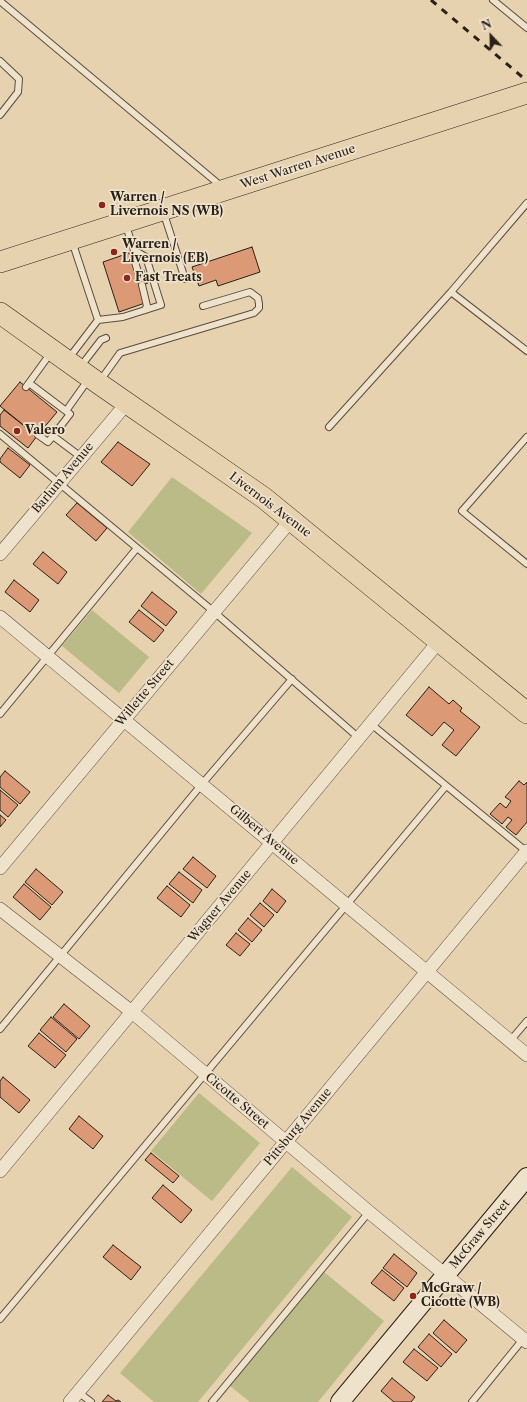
<!DOCTYPE html>
<html>
<head>
<meta charset="utf-8">
<style>
  body { margin:0 }
  #map { position:relative; width:527px; height:1402px; overflow:hidden; background:#e7d2af; font-family:"Libre Caslon Text",serif }
  canvas { display:block }
  .north { position:absolute; left:471px; top:16px; width:40px; height:40px; -webkit-text-stroke:3px #efe2cb; paint-order:stroke; rotate:338deg; font-size:11px; font-weight:700; line-height:16px; text-align:center; color:#292018 }
  .north::after { content:''; display:block; margin:auto; width:14px; height:18px; background:#292018; clip-path:polygon(50% 0,100% 100%,50% 72%,0 100%) }
</style>
</head>
<body>
<div id="map">
<canvas width="527" height="1402"></canvas>
<div class="north">N</div>
</div>
<script>
const ctx = document.querySelector('canvas').getContext('2d');
ctx.lineJoin = 'round';
function paint(path, color) {
  ctx.fillStyle = color;
  ctx.fill(path, 'evenodd');
}
function shape(rows) {
  const path = new Path2D();
  for (const r of rows) {
    path.moveTo(r[0], r[1]);
    for (let i = 2; i < r.length; i += 2) path.lineTo(r[i], r[i + 1]);
  }
  return path;
}
function stroke(path, color, width, dash) {
  ctx.strokeStyle = color;
  ctx.lineWidth = width;
  ctx.lineCap = dash ? 'butt' : 'round';
  ctx.setLineDash(dash || []);
  ctx.stroke(path);
}
function label(font, color, halo, rows, align = 'center') {
  ctx.font = font + ' "Libre Caslon Text",serif';
  ctx.lineWidth = 3.5;
  ctx.setLineDash([]);
  ctx.textBaseline = 'middle';
  ctx.strokeStyle = halo;
  ctx.fillStyle = color;
  for (const [text, x, y, turn = 0] of rows) {
    ctx.save();
    ctx.translate(x, y);
    ctx.rotate((+turn || 0) * Math.PI / 180);
    ctx.textAlign = isNaN(turn) ? turn : align;
    if (halo) ctx.strokeText(text, 0, 0);
    ctx.fillText(text, 0, 0);
    ctx.restore();
  }
}
paint(shape([
  [172,477,252,533,201,594,128,532],
  [92,610,149,657,119,693,62,646],
  [199,1093,260,1143,212,1201,151,1151],
  [292,1167,352,1217,198,1402,154,1402,120,1373],
  [324,1272,384,1321,318,1402,250,1402,230,1386]
]), '#babb87');
const building = shape([
  [252,247,260,272,218,286,216,280,199,286,192,267,252,247],
  [129,253,137,273,144,270,148,283,140,286,145,303,119,312,103,262,129,253],
  [20,382,57,412,37,436,0,406,20,382],
  [4,410,37,436,28,448,0,426,0,415,4,410],
  [118,442,150,464,132,486,101,462,118,442],
  [8,448,30,465,20,478,0,462,0,459,8,448],
  [77,503,107,528,96,541,66,515,77,503],
  [43,552,67,572,58,584,33,564,43,552],
  [14,580,39,600,30,612,5,592,14,580],
  [152,592,177,612,166,626,141,606,152,592],
  [139,610,164,630,154,642,129,622,139,610],
  [429,687,449,704,453,700,462,708,460,711,480,727,456,756,442,745,454,730,444,722,432,736,406,715,429,687],
  [5,771,30,792,20,804,0,787,0,777,5,771],
  [519,781,524,785,527,782,527,822,516,835,506,827,512,820,508,817,502,824,490,814,500,803,506,808,511,801,505,797,519,781],
  [0,790,18,805,8,817,0,810,0,790],
  [0,815,6,820,0,827,0,815],
  [193,857,216,876,207,888,183,869,193,857],
  [36,869,63,892,52,905,25,882,36,869],
  [179,872,202,890,193,903,169,884,179,872],
  [24,884,51,907,40,920,13,897,24,884],
  [167,886,190,905,181,917,157,898,167,886],
  [272,889,286,901,277,913,263,901,272,889],
  [260,903,274,915,264,927,250,915,260,903],
  [248,918,262,930,252,942,238,930,248,918],
  [236,933,250,944,240,956,226,945,236,933],
  [64,1004,90,1026,79,1039,53,1017,64,1004],
  [51,1017,77,1039,66,1052,40,1030,51,1017],
  [39,1033,66,1055,55,1068,28,1046,39,1033],
  [3,1077,30,1100,19,1113,0,1097,0,1081,3,1077],
  [79,1116,103,1136,93,1149,69,1129,79,1116],
  [151,1153,179,1176,173,1183,145,1160,151,1153],
  [163,1185,192,1210,181,1223,152,1198,163,1185],
  [113,1245,141,1267,131,1280,103,1257,113,1245],
  [394,1254,417,1273,407,1287,383,1268,394,1254],
  [382,1270,404,1288,394,1301,371,1283,382,1270],
  [444,1320,467,1340,456,1353,433,1333,444,1320],
  [429,1334,452,1354,441,1367,418,1347,429,1334],
  [414,1349,438,1368,427,1381,403,1362,414,1349],
  [392,1378,415,1397,411,1402,394,1402,381,1391,392,1378],
  [108,1395,116,1401,118,1400,121,1402,102,1402,108,1395]
]);
paint(building, '#db9a75');
stroke(building, '#292018', 1);
const lane = shape([
  [493,0,527,28],
  [0,1,221,186],
  [0,61,19,79,18,92,0,115],
  [164,214,185,279],
  [72,241,98,320],
  [134,250,134,259,138,272],
  [142,285,147,306,145,310],
  [451,292,527,351],
  [69,358,98,320,123,317,161,305,146,257,134,250,126,226],
  [81,366,101,340,106,338],
  [100,381,120,353,254,313,259,308,259,304,258,298,250,292,203,306],
  [29,383,66,411,88,380],
  [26,387,50,354],
  [329,427,451,292,527,203],
  [0,434,213,611,359,738],
  [38,435,48,442,53,436,81,457],
  [53,436,70,414,66,411],
  [527,437,462,511,527,564],
  [0,714,137,548],
  [371,724,527,852],
  [0,1029,202,784,292,679],
  [510,1041,527,1021],
  [0,1319,446,786],
  [78,1392,91,1402],
  [212,1402,369,1212],
  [472,1402,524,1338]
]);
const street = shape([
  [0,554,127,403],
  [0,617,527,1055],
  [0,868,291,520],
  [0,909,132,1012,369,1212,527,1342],
  [0,1171,440,640],
  [70,1402,527,851]
]);
const secondary = shape([
  [340,1402,527,1177]
]);
const primary = shape([
  [0,262,527,93],
  [0,313,98,383,264,498,527,713]
]);
stroke(lane, '#584c3e', 8);
stroke(street, '#584c3e', 14);
stroke(secondary, '#292018', 20);
stroke(primary, '#292018', 22);
stroke(lane, '#efe2cb', 6);
stroke(street, '#efe2cb', 13);
stroke(secondary, '#efe2cb', 18);
stroke(primary, '#e7d2af', 21);
stroke(shape([
  [431,0,527,81]
]), '#292018', 3, [7, 7]);
for (const [x, y, r, color] of [
  [102,205,4,"#8f2418"],
  [114,252,4,"#8f2418"],
  [127,278,4,"#8f2418"],
  [17,431,4,"#8f2418"],
  [413,1296,4,"#8f2418"]
]) {
  const dot = new Path2D();
  dot.arc(x, y, r, 0, 2 * Math.PI);
  ctx.fillStyle = color;
  ctx.fill(dot);
  stroke(dot, '#efe2cb', 1.5);
}
label('12px', '#292018', '#efe2cb', [
  ["West Warren Avenue",298,167,-18],
  ["Barlum Avenue",63,478,-50],
  ["Livernois Avenue",270,505,37],
  ["Willette Street",145,693,-50],
  ["Gilbert Avenue",264,835,40],
  ["Wagner Avenue",220,906,-50],
  ["Cicotte Street",237,1101,40],
  ["Pittsburg Avenue",298,1127,-50],
  ["McGraw Street",480,1234,-50]
]);
label('bold 12px', '#292018', '#efe2cb', [
  ["Warren /",110,198],
  ["Livernois NS (WB)",110,212],
  ["Warren /",122,245],
  ["Livernois (EB)",122,259],
  ["Fast Treats",135,278],
  ["Valero",25,431],
  ["McGraw /",421,1289],
  ["Cicotte (WB)",421,1303]
], 'left');
</script>
</body>
</html>
